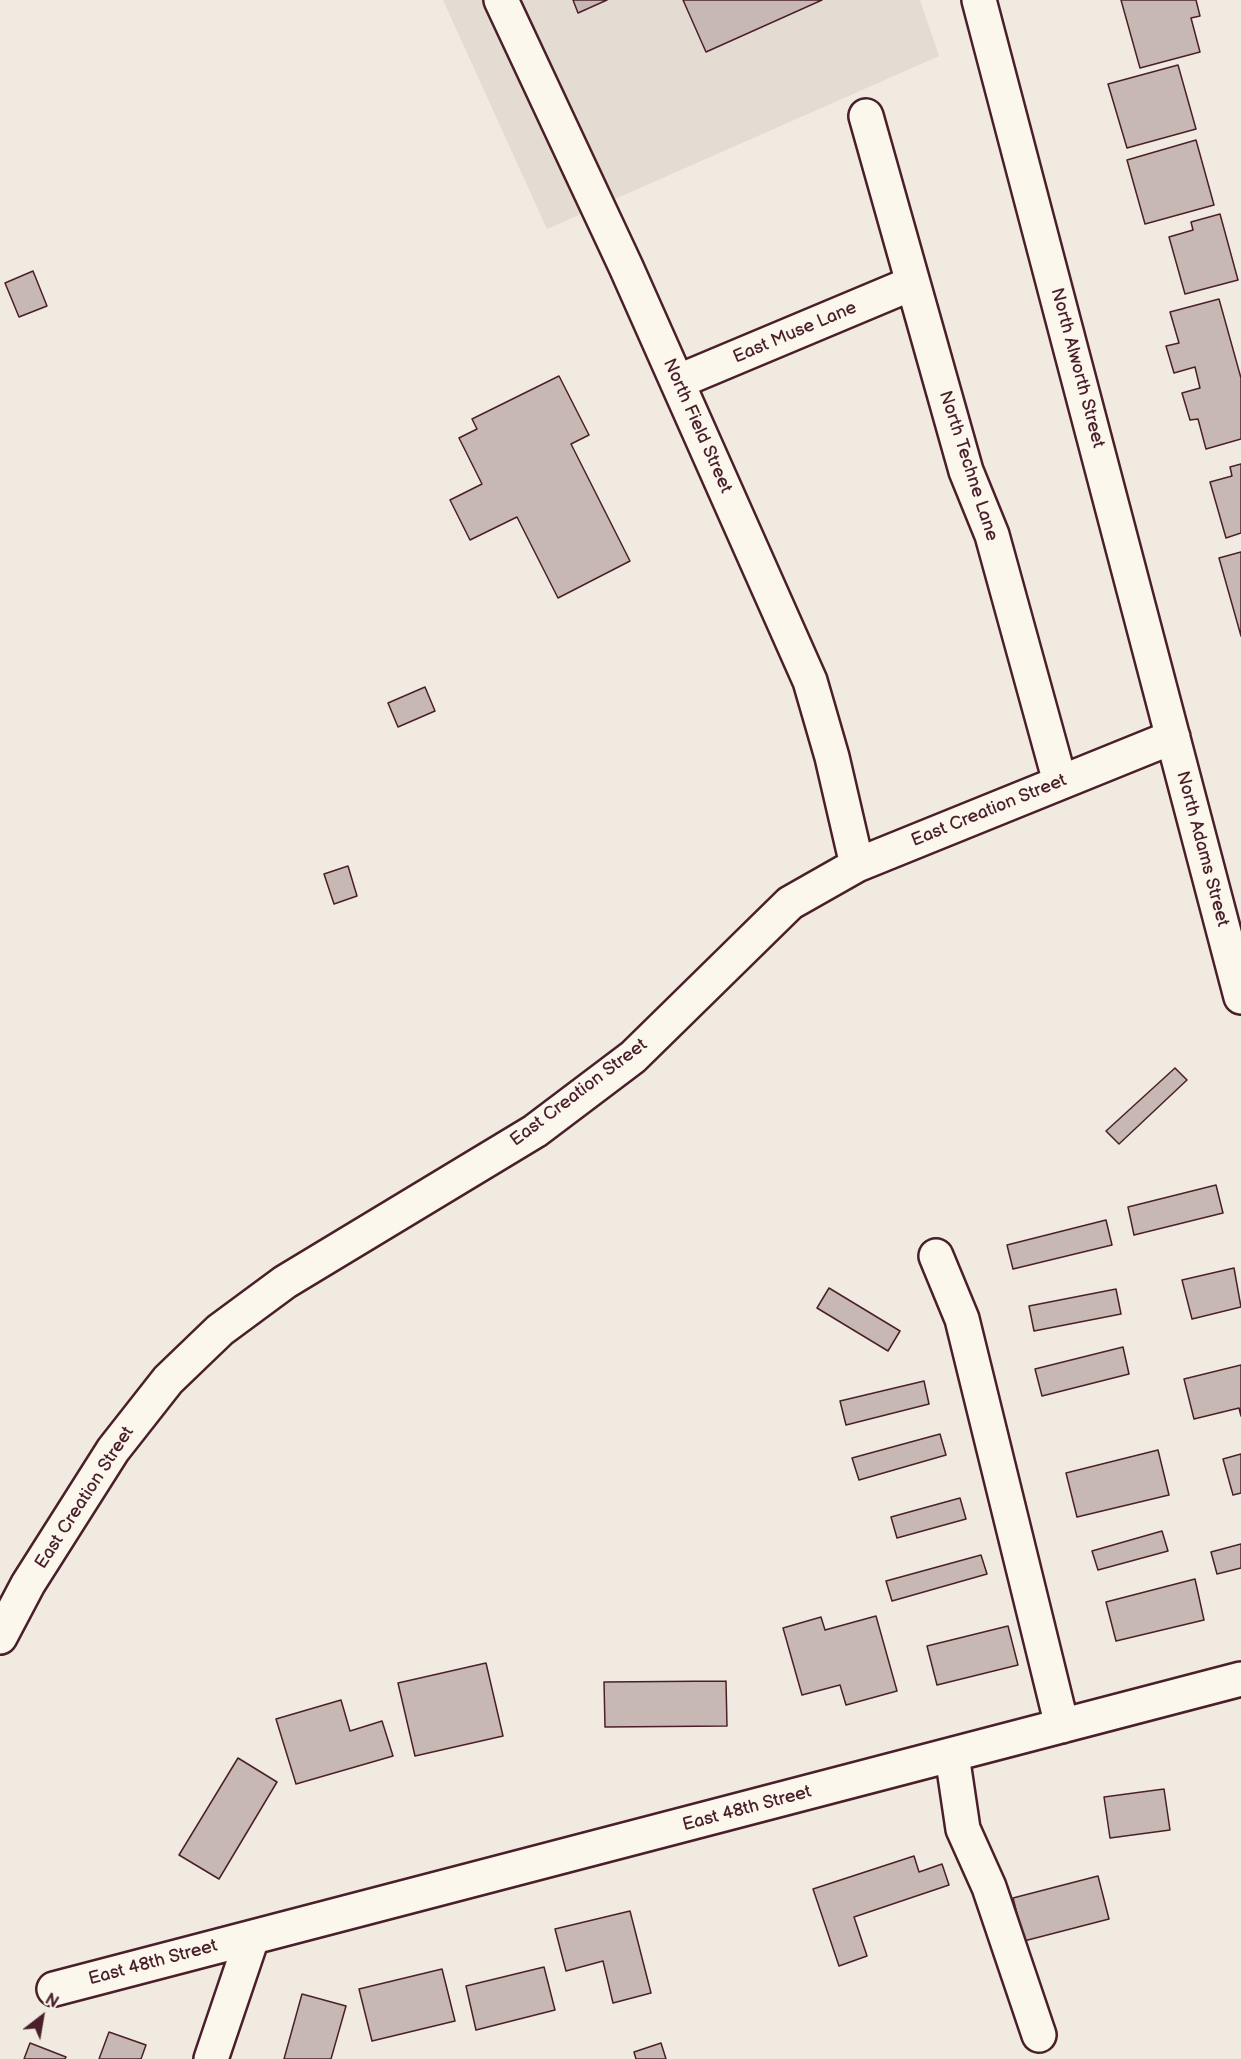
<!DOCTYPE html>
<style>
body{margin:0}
#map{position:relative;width:1241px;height:2059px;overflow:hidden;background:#f0eae0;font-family:"Balsamiq Sans",sans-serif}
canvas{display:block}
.north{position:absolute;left:12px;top:1987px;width:60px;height:60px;-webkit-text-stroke:4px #fbf7ec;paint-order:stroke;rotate:31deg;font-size:16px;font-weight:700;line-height:24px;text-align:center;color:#4a1f2b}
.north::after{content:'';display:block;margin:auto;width:21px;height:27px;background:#4a1f2b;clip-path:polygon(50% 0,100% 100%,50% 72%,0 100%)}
</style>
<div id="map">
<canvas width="1241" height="2059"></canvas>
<div class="north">N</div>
</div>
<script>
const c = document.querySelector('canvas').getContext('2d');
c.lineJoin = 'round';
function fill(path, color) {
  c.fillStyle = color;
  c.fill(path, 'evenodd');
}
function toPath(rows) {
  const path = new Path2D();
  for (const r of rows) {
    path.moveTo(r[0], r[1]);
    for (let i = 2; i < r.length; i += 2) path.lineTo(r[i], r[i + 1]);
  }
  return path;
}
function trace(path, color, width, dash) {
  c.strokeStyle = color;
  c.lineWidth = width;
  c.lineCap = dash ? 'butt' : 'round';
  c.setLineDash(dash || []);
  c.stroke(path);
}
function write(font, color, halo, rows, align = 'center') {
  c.font = font + ' "Balsamiq Sans",sans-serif';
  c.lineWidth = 4.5;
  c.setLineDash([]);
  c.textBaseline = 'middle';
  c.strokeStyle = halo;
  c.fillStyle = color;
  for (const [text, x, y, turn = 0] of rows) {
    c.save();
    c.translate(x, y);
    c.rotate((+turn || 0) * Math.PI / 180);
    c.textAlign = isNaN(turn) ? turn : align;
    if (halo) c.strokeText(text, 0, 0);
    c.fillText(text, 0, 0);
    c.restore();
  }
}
const built = toPath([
 [443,0,920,0,939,56,547,229]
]);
const building = toPath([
 [573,0,607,0,578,13,573,0],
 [683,0,822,0,706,52,683,0],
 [1121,0,1196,0,1200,16,1191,18,1200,52,1140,68,1121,0],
 [1178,65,1196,129,1127,148,1108,84,1178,65],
 [1196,140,1214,205,1145,224,1127,160,1196,140],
 [1220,214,1238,280,1185,294,1169,237,1193,230,1191,222,1220,214],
 [33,271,47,306,19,317,5,283,33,271],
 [1219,299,1241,378,1241,439,1206,449,1198,419,1190,420,1182,393,1200,388,1195,367,1174,373,1166,346,1179,343,1170,312,1219,299],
 [559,376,589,435,571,444,630,561,558,598,517,517,470,540,450,500,482,484,459,438,477,429,472,419,559,376],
 [1241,464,1241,533,1226,538,1210,482,1232,476,1230,467,1241,464],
 [1241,552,1241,636,1219,558,1241,552],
 [425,687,435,711,398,727,388,703,425,687],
 [348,866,357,896,334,904,324,874,348,866],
 [1175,1068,1187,1080,1119,1144,1106,1131,1175,1068],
 [1216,1185,1223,1213,1134,1235,1128,1207,1216,1185],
 [1106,1220,1112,1245,1013,1269,1007,1245,1106,1220],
 [1234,1268,1241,1307,1192,1319,1182,1280,1234,1268],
 [829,1288,900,1331,888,1351,817,1308,829,1288],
 [1116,1289,1121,1314,1034,1331,1029,1306,1116,1289],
 [1123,1347,1129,1374,1042,1396,1035,1369,1123,1347],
 [1241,1365,1241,1416,1239,1408,1194,1419,1184,1379,1241,1365],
 [924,1381,929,1404,846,1425,840,1401,924,1381],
 [940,1434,946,1455,859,1480,852,1458,940,1434],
 [1158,1450,1169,1495,1077,1517,1066,1473,1158,1450],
 [1241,1454,1241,1493,1233,1495,1223,1459,1241,1454],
 [960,1498,966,1519,897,1538,891,1517,960,1498],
 [1162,1531,1168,1551,1098,1570,1092,1551,1162,1531],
 [1241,1544,1241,1568,1217,1574,1211,1552,1241,1544],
 [981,1555,987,1574,892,1601,886,1581,981,1555],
 [1195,1579,1204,1620,1116,1641,1106,1602,1195,1579],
 [876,1616,897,1691,846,1705,840,1685,802,1695,783,1628,821,1617,825,1630,876,1616],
 [1008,1626,1018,1665,937,1685,927,1646,1008,1626],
 [486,1663,503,1736,415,1756,398,1683,486,1663],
 [726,1681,727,1726,605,1727,604,1682,726,1681],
 [341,1700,350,1731,382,1721,393,1756,296,1784,276,1719,341,1700],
 [238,1758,277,1782,219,1879,179,1855,238,1758],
 [1164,1789,1170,1830,1110,1838,1104,1797,1164,1789],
 [914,1856,919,1872,942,1864,949,1885,854,1917,867,1956,839,1966,813,1889,914,1856],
 [1098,1876,1109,1919,1024,1941,1013,1898,1098,1876],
 [630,1911,651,1993,613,2003,603,1961,566,1971,555,1929,630,1911],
 [544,1967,555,2010,476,2030,466,1986,544,1967],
 [442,1969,455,2021,372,2041,359,1989,442,1969],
 [302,1994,346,2006,331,2059,284,2059,302,1994],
 [109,2032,146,2045,141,2059,99,2059,109,2032],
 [30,2043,66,2057,65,2059,24,2059,30,2043],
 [661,2043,666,2059,636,2059,634,2052,661,2043]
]);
const minor = toPath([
 [501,0,626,267,810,681,832,757,857,865],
 [979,0,1241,997],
 [866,116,966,471,992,535,1060,782],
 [677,382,913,283],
 [936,1256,962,1319,1062,1726],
 [0,1637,28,1584,113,1450,168,1380,220,1330,285,1282,535,1131,633,1057,790,903,857,865,1173,737],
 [952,1755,963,1829,989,1887,1039,2035],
 [54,1989,1241,1679],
 [211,2059,252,1938]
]);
const streetNames = [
 ["East Muse Lane",795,333,-23],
 ["North Alworth Street",1077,368,75],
 ["North Field Street",697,426,66],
 ["North Techne Lane",968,466,72],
 ["East Creation Street",989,811,-22],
 ["North Adams Street",1202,849,75],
 ["East Creation Street",579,1093,-37],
 ["East Creation Street",85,1498,-57],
 ["East 48th Street",747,1809,-15],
 ["East 48th Street",153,1963,-15]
];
fill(built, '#e4dbd2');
fill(building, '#c8b8b3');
trace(building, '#4a1f2b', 1.5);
trace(minor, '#4a1f2b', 38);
trace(minor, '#fbf7ec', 33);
write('18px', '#4a1f2b', '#fbf7ec', streetNames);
</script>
